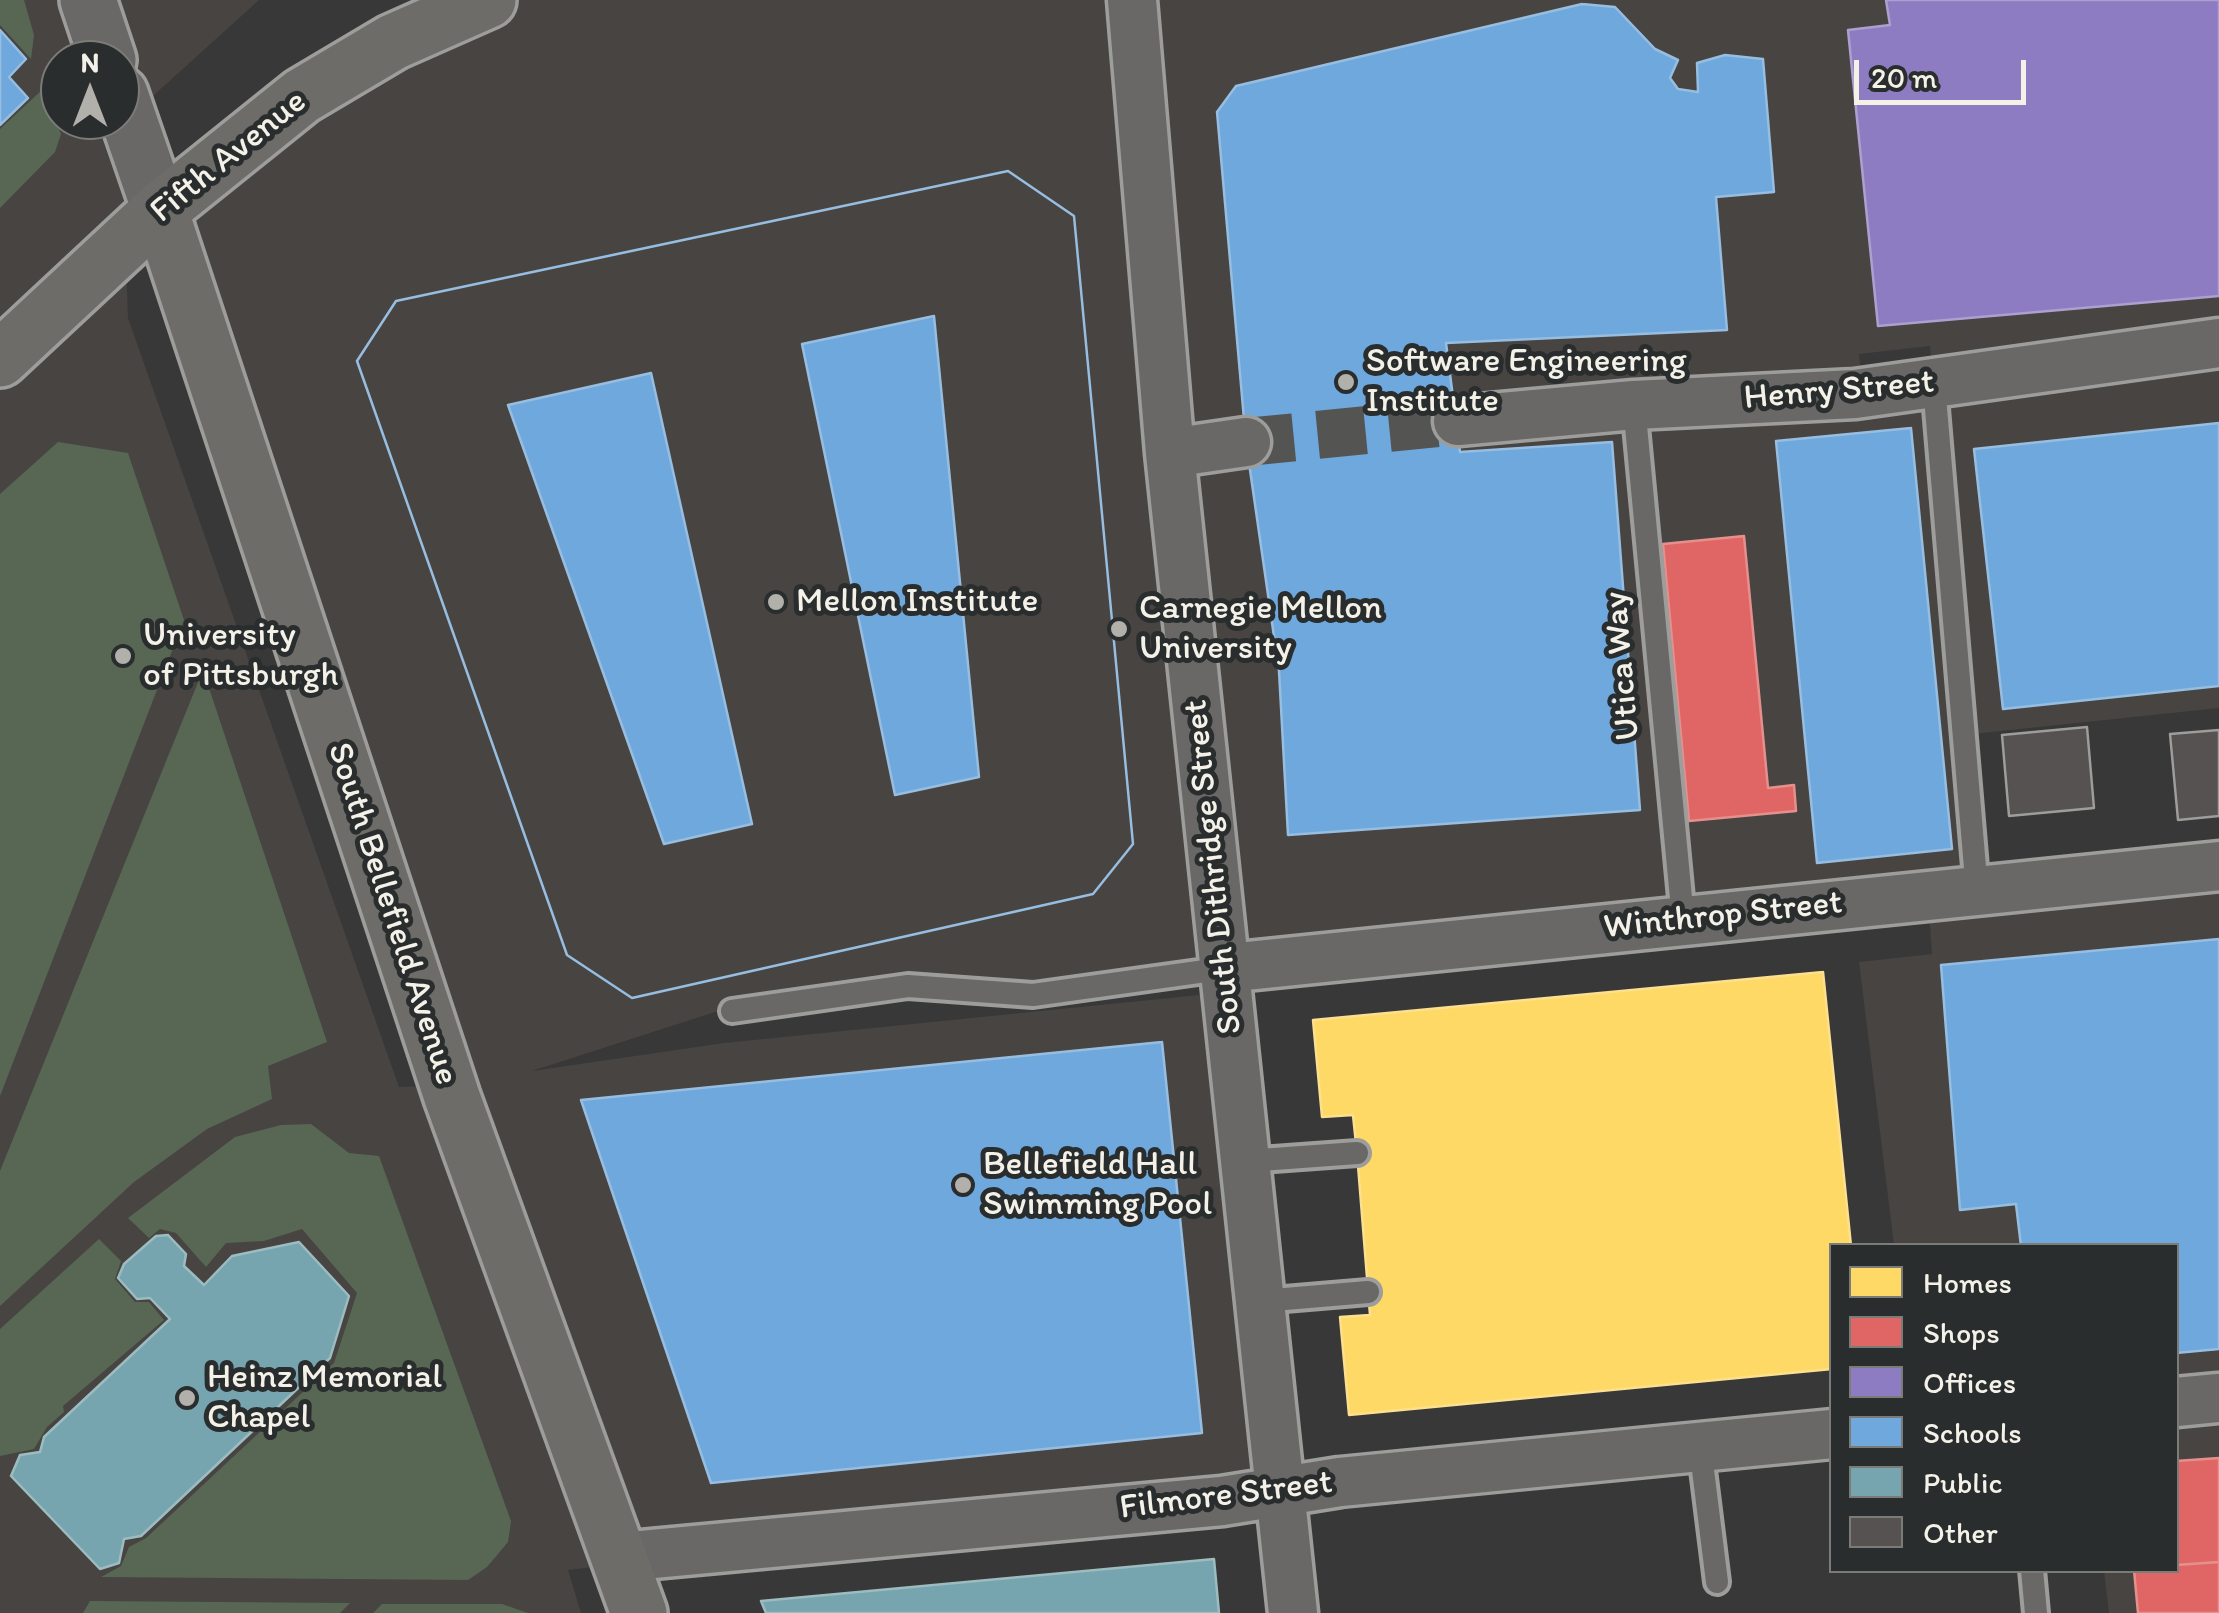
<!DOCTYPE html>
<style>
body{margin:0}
#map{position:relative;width:2219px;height:1613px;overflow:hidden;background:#383838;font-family:Itim,sans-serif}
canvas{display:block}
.legend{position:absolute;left:1829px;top:1243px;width:350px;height:330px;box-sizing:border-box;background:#2a2d2e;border:2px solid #7b7b78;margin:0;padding:12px 18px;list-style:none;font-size:30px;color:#f4f1e8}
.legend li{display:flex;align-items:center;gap:20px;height:50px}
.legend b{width:50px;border:2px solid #7b7b78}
.north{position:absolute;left:40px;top:40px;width:100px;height:100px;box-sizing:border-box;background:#2a2d2e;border:2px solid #7b7b78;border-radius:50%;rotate:0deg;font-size:28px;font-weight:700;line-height:40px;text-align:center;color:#f4f1e8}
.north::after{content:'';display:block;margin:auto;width:35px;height:45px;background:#b2b0aa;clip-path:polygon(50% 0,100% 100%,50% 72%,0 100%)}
.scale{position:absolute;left:1854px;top:60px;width:172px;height:45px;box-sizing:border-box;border:5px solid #f4f1e8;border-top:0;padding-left:12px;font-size:30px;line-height:35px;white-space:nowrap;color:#f4f1e8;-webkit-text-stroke:8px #2a2d2e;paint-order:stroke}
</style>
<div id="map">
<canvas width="2219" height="1613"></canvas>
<ul class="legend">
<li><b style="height:28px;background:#ffd966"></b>Homes</li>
<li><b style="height:28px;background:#e06666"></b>Shops</li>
<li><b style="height:28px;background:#8e7cc3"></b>Offices</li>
<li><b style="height:28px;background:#6fa8dc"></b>Schools</li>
<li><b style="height:28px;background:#76a5af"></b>Public</li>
<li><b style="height:28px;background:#555251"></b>Other</li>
</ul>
<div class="north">N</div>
<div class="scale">20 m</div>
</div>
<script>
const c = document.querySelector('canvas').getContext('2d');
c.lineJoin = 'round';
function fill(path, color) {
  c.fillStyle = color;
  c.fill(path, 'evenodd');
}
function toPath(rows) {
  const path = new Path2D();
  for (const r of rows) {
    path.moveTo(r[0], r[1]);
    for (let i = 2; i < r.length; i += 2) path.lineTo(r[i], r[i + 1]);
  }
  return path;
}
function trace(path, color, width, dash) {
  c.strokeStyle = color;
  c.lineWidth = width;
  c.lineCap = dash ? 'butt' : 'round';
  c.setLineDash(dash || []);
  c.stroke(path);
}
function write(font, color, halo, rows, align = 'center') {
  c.font = font + ' Itim,sans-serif';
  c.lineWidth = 10;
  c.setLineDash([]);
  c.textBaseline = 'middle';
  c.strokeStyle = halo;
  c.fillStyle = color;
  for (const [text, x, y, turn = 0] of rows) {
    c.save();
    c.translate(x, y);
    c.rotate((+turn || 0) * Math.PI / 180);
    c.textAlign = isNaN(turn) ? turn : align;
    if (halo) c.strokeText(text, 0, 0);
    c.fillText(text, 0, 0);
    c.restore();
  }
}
const built = toPath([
 [0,0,259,0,121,125,128,318,399,1087,447,1085,160,210,488,0,2219,0,2219,708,1963,735,1930,346,1859,354,1863,392,1922,386,1962,892,2219,866,2219,1613,2109,1613,2104,1571,2176,1570,2176,1246,1894,1245,1859,962,1932,954,1928,897,1181,980,715,1012,532,1071,724,1043,1209,994,1263,1488,568,1570,581,1613,0,1613],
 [60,60,120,60,120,120,60,120]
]);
const green = toPath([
 [0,0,24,0,34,35,31,59,0,25],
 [43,89,61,134,55,152,0,208,0,129],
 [58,442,128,453,184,620,0,1096,0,494],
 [203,670,327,1042,268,1066,272,1099,207,1129,134,1182,0,1306,0,1171],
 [311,1124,349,1153,379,1156,511,1521,508,1542,487,1567,468,1580,101,1577,121,1566,129,1547,146,1538,334,1363,357,1293,302,1229,264,1241,226,1243,206,1267,176,1233,160,1229,149,1238,128,1218,235,1137,281,1125],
 [99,1239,121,1261,115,1279,135,1302,149,1302,164,1320,63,1406,64,1412,47,1427,34,1449,0,1456,0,1329],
 [90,1601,350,1603,340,1613,83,1613],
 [382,1604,502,1604,528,1613,373,1613]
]);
const homes = toPath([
 [1823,972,1851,1246,1832,1246,1832,1369,1349,1415,1340,1317,1370,1315,1357,1153,1353,1115,1322,1117,1313,1020,1823,972]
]);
const shops = toPath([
 [1744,536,1768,788,1794,785,1796,811,1689,821,1663,544,1744,536],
 [2219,1458,2219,1562,2176,1565,2176,1461,2219,1458],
 [2219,1562,2219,1613,2138,1613,2134,1570,2176,1570,2176,1565,2219,1562]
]);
const offices = toPath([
 [1886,0,2219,0,2219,296,1878,326,1848,30,1890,25,1886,0]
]);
const schools = toPath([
 [1582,4,1615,7,1655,49,1678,60,1670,78,1678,89,1698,92,1697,63,1725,55,1763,59,1774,192,1716,197,1727,330,1446,343,1460,452,1612,442,1640,810,1288,835,1279,671,1246,442,1217,112,1236,86,1582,4],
 [0,30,26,59,9,77,28,98,0,125,0,30],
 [1008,171,1074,216,1133,844,1093,894,632,998,567,955,357,361,396,301,1008,171],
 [934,316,979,777,895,795,802,344,934,316],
 [651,373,752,824,664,844,508,405,651,373],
 [1008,171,1074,216,1133,844,1093,894,632,998,567,955,357,361,396,301,1008,171],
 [2219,423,2219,686,2003,709,1974,449,2219,423],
 [1911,428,1952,849,1817,863,1776,441,1911,428],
 [2219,939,2219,1349,2176,1353,2176,1246,2021,1246,2016,1204,1960,1210,1941,965,2219,939],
 [1162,1042,1202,1433,711,1483,581,1100,1162,1042]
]);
const public = toPath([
 [168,1235,186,1254,184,1266,204,1285,232,1256,299,1242,349,1296,330,1358,141,1536,124,1539,119,1563,100,1569,11,1476,20,1455,40,1452,44,1437,170,1319,150,1298,137,1299,118,1278,124,1264,156,1236,168,1235],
 [1214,1559,1219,1613,766,1613,761,1601,1214,1559]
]);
const building = toPath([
 [2087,727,2094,808,2009,816,2002,735,2087,727],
 [2219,730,2219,816,2178,820,2170,734,2219,730]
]);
const streetTunnel = toPath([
 [1246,442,1458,421]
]);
const lane = toPath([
 [1934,385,1977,891],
 [1634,405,1683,919],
 [732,1011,908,986,1033,995,1227,968],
 [1246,1161,1357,1153],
 [1261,1301,1368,1292],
 [1700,1446,1717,1582],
 [2032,1570,2036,1613]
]);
const street = toPath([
 [1132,0,1170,453,1293,1613],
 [1458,421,1634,405,1855,394,2219,343],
 [1170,453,1246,442],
 [1227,968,2219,866],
 [2176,1402,2219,1398],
 [620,1557,1222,1501,1340,1482,1832,1434]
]);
const secondary = toPath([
 [88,0,108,60],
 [120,94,160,210]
]);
const highway = toPath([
 [160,210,452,1097,639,1613],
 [0,359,160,210,302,96,393,42,488,0]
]);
const markers = [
 [1346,382,10,"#b2b0aa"],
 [776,602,10,"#b2b0aa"],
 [1119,629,10,"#b2b0aa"],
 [123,656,10,"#b2b0aa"],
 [963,1185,10,"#b2b0aa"],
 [187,1398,10,"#b2b0aa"]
];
const streetNames = [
 ["Fifth Avenue",229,157,-39],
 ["Henry Street",1839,391,-5],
 ["Utica Way",1623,666,-95],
 ["South Dithridge Street",1214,867,-96],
 ["South Bellefield Avenue",392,914,72],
 ["Winthrop Street",1723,916,-6],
 ["Filmore Street",1226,1496,-7]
];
const poiNames = [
 ["Software Engineering",1366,362],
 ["Institute",1366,402],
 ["Mellon Institute",796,602],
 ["Carnegie Mellon",1139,609],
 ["University",1139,649],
 ["University",143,636],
 ["of Pittsburgh",143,676],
 ["Bellefield Hall",983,1165],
 ["Swimming Pool",983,1205],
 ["Heinz Memorial",207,1378],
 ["Chapel",207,1418]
];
fill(built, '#474442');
fill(green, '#576754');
fill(homes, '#ffd966');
trace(homes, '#fce08d', 2.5);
fill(shops, '#e06666');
trace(shops, '#e6908d', 2.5);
fill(offices, '#8e7cc3');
trace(offices, '#ad9fce', 2.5);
fill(schools, '#6fa8dc');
trace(schools, '#97bee0', 2.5);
fill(public, '#76a5af');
trace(public, '#9cbcc0', 2.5);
fill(building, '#555251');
trace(building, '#9d9d9b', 2.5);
trace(streetTunnel, '#545452', 48, [48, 24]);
trace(lane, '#9d9d9b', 30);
trace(street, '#9d9d9b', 55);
trace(secondary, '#9d9d9b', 62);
trace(highway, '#9d9d9b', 62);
trace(lane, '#696866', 22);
trace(street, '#696866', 48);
trace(secondary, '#696866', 55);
trace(highway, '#6e6c68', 55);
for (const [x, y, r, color] of markers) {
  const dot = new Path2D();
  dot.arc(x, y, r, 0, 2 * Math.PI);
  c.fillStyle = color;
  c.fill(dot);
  trace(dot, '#2a2d2e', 4);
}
write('35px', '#f4f1e8', '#2a2d2e', streetNames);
write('35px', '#f4f1e8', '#2a2d2e', poiNames, 'left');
</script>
